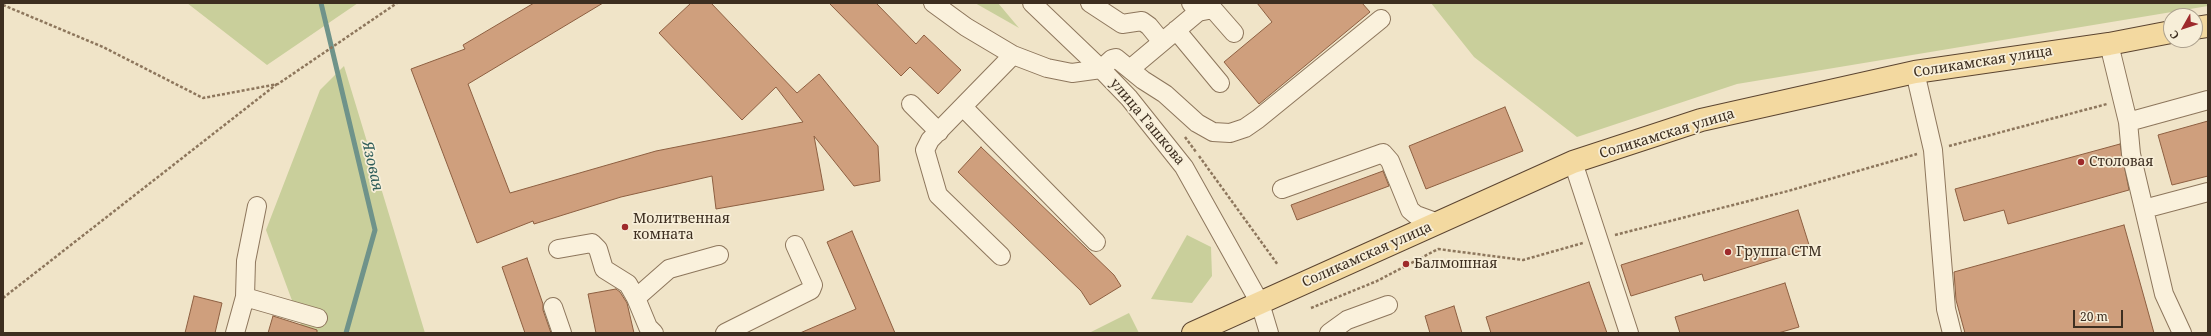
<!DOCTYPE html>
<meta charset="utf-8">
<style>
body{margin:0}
#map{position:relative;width:2211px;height:336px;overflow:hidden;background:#f0e4c8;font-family:"Noto Serif",serif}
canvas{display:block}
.frame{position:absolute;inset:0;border:4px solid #3d2e20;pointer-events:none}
.north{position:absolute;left:2163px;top:8px;width:40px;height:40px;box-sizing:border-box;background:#f7eed8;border:1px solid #ada18e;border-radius:50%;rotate:231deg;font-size:11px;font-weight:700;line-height:16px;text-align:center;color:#3d2e20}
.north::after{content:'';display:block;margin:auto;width:14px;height:18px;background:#9e2a2b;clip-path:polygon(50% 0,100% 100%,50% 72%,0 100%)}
.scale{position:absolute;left:2073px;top:310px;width:50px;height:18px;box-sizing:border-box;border:2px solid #3d2e20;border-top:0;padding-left:5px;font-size:12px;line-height:14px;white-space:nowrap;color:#3d2e20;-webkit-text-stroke:3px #f7eed8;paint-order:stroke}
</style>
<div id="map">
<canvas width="2211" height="336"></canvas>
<div class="frame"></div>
<div class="north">С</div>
<div class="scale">20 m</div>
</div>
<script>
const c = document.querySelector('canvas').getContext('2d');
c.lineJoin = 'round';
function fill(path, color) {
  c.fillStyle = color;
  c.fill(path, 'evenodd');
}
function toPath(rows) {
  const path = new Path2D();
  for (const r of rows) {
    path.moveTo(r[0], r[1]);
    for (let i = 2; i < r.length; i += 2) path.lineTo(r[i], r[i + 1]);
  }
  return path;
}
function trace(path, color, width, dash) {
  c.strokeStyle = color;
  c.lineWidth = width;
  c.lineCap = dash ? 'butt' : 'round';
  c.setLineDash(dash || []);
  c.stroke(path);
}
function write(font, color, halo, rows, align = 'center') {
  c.font = font + ' "Noto Serif",serif';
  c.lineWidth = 3.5;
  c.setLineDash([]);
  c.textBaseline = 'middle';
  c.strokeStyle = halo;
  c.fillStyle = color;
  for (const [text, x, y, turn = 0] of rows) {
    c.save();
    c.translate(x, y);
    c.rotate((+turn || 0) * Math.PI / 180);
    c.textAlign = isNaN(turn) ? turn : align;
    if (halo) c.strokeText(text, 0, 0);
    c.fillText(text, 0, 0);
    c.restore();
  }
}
const green = toPath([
 [187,3,358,3,267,65],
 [975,3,998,3,1019,28],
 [1431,3,2208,3,2208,6,1737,84,1577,137,1474,57],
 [344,66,425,333,304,333,266,230,320,90],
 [1187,235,1211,247,1212,276,1192,303,1151,299],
 [1129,313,1139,333,1089,333]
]);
const stream = toPath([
 [321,3,375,230,346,333]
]);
const building = toPath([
 [534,3,603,3,468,84,510,193,656,151,803,122,776,87,742,120,659,33,691,3,711,3,797,93,819,74,878,146,880,181,854,186,814,136,824,190,716,209,712,176,621,197,534,224,533,221,477,243,411,69,465,49,463,45,534,3],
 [829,3,876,3,916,44,924,35,961,70,938,94,910,67,901,76,829,3],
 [1257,3,1362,3,1370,12,1259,104,1224,62,1272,22,1257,3],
 [1505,107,1523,151,1426,189,1409,146,1505,107],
 [2208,121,2208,176,2172,185,2158,135,2208,121],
 [2120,144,2129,190,2008,224,2004,210,1964,221,1955,189,2120,144],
 [981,147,1114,275,1121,286,1090,305,1081,291,958,172,981,147],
 [1383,171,1389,186,1297,220,1291,205,1383,171],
 [1798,210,1810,248,1704,281,1702,274,1631,296,1621,265,1798,210],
 [2124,225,2154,333,1965,333,1956,300,1954,272,2124,225],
 [852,231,895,333,800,333,856,309,827,242,852,231],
 [527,258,543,304,543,310,551,333,525,333,502,267,527,258],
 [1589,282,1607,333,1491,333,1486,317,1589,282],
 [1785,283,1799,327,1778,333,1680,333,1675,317,1785,283],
 [616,289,620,292,627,303,634,333,596,333,588,294,616,289],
 [194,296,222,303,215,333,185,333,194,296],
 [1454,306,1462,333,1430,333,1425,316,1454,306],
 [273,316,317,330,317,333,268,333,273,316]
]);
const path = toPath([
 [3,5,103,47,203,98,278,84,397,3],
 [1185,137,1196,152],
 [1949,146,2107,104],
 [1199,156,1278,265],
 [1615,235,1788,191,1917,154],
 [3,298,277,84],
 [1311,308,1377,281,1438,249,1523,260,1583,243]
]);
const minor = toPath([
 [933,3,966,27,1013,55,1047,68,1072,73,1101,69,1112,59,1116,58,1143,80,1165,94,1197,123,1213,132,1230,133,1245,128,1258,119,1381,19],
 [1032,3,1101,69,1129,98,1184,167,1260,303,1269,333],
 [1090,3,1122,24,1142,21,1149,26,1162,42],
 [1198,12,1213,9,1234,33],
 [1176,30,1220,83],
 [2109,44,2128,122,2131,154,2164,294,2182,333],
 [1130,69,1198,12,1191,3],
 [1915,72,1933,150,1946,309,1952,333],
 [911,104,939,132],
 [963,107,1096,242],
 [2128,122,2208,100],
 [1573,162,1629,333],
 [1282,189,1383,153,1390,161,1410,210,1416,215,1438,223],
 [2144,209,2208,192],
 [558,249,592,243,598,249,604,269,628,284,636,298],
 [1001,256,938,195,925,150,930,140,1013,55],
 [245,297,246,261,257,206],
 [553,307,562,333],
 [235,333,245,297,318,318],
 [654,333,648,327,636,298,669,269,719,255],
 [725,333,811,290,813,285,795,245],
 [1329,333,1347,320,1388,305]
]);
const major = toPath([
 [2195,28,2208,26],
 [1193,333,1573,162,1701,120,1915,72,2109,44,2171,32]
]);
const markers = [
 [2081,162,4,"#9e2a2b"],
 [625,227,4,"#9e2a2b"],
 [1728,252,4,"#9e2a2b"],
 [1406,264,4,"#9e2a2b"]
];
const streetNames = [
 ["Соликамская улица",1983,62,-9],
 ["улица Гашкова",1147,122,50],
 ["Соликамская улица",1667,134,-17],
 ["Соликамская улица",1367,255,-24]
];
const poiNames = [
 ["Столовая",2089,162],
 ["Молитвенная",633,219],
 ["комната",633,235],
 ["Группа СТМ",1736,252],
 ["Балмошная",1414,264]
];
const waterNames = [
 ["Язовая",372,166,77]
];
fill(green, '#c9cf9b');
trace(stream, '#6f938a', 5);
fill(building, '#cf9f7d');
trace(building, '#8d5f41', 1);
trace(minor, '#8d765c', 20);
trace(major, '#5b4430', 24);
trace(path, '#8d765c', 2.5, [3, 2]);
trace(minor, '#faf1dc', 18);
trace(major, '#f3d9a0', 22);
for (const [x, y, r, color] of markers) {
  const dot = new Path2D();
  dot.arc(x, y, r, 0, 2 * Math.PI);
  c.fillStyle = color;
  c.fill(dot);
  trace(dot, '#f7eed8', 1.5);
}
write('14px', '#3d2e20', '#f7eed8', streetNames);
write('14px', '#3d2e20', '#f7eed8', poiNames, 'left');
write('italic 15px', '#2f5d5a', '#f7eed8', waterNames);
</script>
